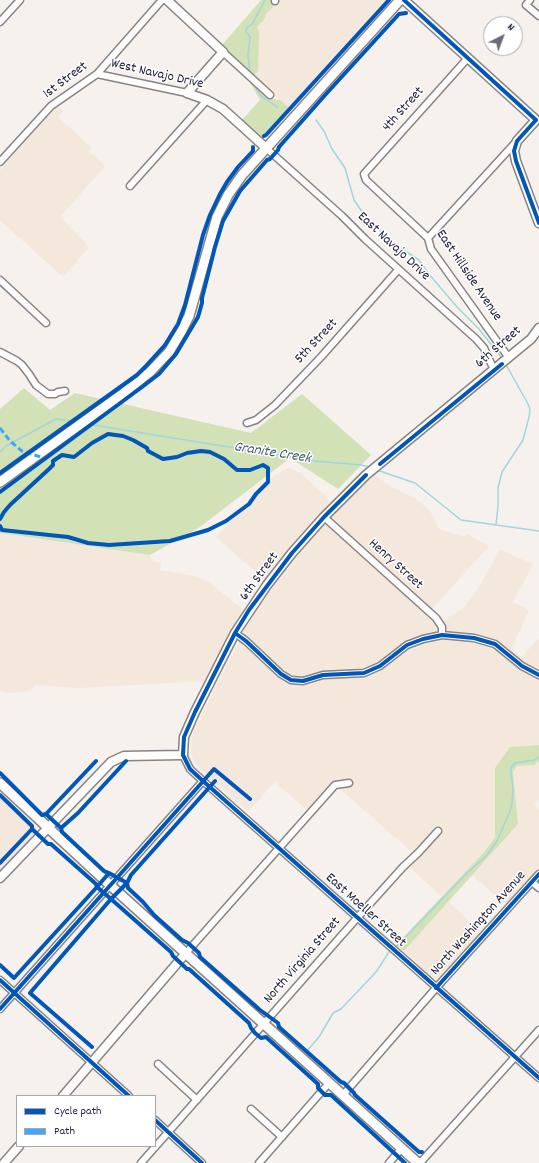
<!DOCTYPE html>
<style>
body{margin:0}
#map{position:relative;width:539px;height:1163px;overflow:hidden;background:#f6f1ec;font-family:Dekko,sans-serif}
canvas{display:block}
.legend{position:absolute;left:16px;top:1095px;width:140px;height:52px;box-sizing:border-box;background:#fff;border:1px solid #a7a7b1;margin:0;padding:5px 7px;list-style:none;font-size:12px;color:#22223b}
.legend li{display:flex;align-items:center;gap:8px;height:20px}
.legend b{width:20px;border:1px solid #a7a7b1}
.north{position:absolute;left:483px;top:16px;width:40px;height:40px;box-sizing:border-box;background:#fff;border:1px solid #a7a7b1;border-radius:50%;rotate:42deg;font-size:11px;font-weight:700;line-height:16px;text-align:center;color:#22223b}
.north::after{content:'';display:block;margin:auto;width:14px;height:18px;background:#6c6a79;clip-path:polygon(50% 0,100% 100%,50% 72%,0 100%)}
</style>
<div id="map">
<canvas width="539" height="1163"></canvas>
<ul class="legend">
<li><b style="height:5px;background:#0057b8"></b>Cycle path</li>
<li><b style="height:5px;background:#3fa9f5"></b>Path</li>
</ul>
<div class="north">N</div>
</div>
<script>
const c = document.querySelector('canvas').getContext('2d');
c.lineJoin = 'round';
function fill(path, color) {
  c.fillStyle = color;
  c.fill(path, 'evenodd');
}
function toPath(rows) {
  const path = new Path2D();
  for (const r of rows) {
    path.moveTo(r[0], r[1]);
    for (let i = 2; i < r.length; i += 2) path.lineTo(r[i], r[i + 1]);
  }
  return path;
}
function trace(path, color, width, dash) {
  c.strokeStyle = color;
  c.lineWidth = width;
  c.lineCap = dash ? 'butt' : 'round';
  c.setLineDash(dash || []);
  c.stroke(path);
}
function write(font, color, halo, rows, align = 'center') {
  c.font = font + ' Dekko,sans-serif';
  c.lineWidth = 3;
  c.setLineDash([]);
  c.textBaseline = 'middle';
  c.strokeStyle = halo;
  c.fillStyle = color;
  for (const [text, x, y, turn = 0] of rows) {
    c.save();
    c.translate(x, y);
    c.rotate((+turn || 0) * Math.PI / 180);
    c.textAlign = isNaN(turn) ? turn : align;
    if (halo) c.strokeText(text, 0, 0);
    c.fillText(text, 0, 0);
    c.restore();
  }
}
const built = toPath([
 [279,0,390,0,291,110,253,76,258,71,257,27,264,20,266,14],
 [59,107,63,111,58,117,92,148,89,151,105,166,60,217,89,247,63,277,0,220,0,170,52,112],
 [288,468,299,472,325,495,329,500,329,505,287,552,265,580,216,537,268,482,276,474],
 [375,475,391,487,415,498,430,511,439,529,464,537,467,534,489,546,431,610,443,621,464,607,474,595,500,550,533,564,513,602,529,610,512,648,521,658,539,638,539,745,510,747,496,767,495,836,485,851,441,896,410,868,419,858,342,791,341,777,334,780,334,784,308,811,275,782,248,811,200,769,194,762,191,754,191,741,194,730,248,624,270,591,304,547,333,515],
 [0,533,150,555,153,561,161,563,160,570,195,576,210,583,240,607,243,612,205,681,78,688,35,685,30,691,10,693,0,691],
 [539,761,539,800,534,805,539,809,539,869,507,906,472,875,518,824,513,772,517,766,534,765],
 [0,793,36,827,37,831,36,834,15,857,12,857,4,865,6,866,0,873],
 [448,902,482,933,443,978,439,979,434,978,404,951]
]);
const green = toPath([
 [261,0,272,0,274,6,266,14,264,20,257,27,259,32,258,71,253,76,225,51,222,45],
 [247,77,268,96,274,99,280,100,291,110,268,136,263,137,259,136,241,121,260,100],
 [24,388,50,410,75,393,251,433,302,394,371,455,338,489,290,458,200,527,150,555,0,533,0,409],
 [539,745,539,761,534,765,517,766,513,772,518,824,404,951,396,945,485,851,495,837,495,768,510,747]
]);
const stream = toPath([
 [250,73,248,55,250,37,246,32,247,28,253,23,265,0],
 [253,82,260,95,277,107],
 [316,120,324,131,332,149,345,168,354,200,365,216,394,244,419,260,428,273,457,307,479,329,502,358],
 [87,424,315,461,361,465,369,467],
 [0,452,6,446,56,419,77,422],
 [377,470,415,483,461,520,539,531],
 [496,525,498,506,498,488,502,472,523,440,529,417,530,409,527,402,505,363],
 [396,947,467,873,487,855,497,841,510,811,512,803,513,789,511,773,511,768,515,763,534,760,539,757],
 [307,1051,319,1037,333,1013,341,1009,376,972,389,952]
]);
const street = toPath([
 [530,0,526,5,539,16],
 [275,1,275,0],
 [0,22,20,0],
 [223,52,270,95],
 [467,59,364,174,366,180,428,238,431,249,509,358],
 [97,74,187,93],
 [266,148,342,216,365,239,476,339,484,348,494,370],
 [0,162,51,106,97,74,162,0],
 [130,186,207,100],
 [428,238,515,143],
 [0,280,46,323],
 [0,352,17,361,22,365,29,374,36,385,48,394,55,394,58,392,65,391],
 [247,423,256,420,275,405,321,357,398,270],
 [324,517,436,618,442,627,442,635],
 [235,633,246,641,281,674,291,680,303,681,323,675,364,673,380,666,407,645,423,639,442,635,474,638,495,644,522,666,539,675],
 [183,755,190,769,203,781,539,1078],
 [532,882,539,888],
 [186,953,335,785,349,783],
 [0,980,129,1096],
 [0,1009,203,781],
 [158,1064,197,1100],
 [343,1095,436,988,539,874],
 [251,1109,282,1137],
 [155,1120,202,1163],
 [141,1163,357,918,403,867,418,853,438,831],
 [259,1163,329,1083],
 [389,1163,402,1148],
 [420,1163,539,1030]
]);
const secondary = toPath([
 [167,0,223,52,187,93,207,100,223,109,266,148],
 [404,0,536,120,517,141,514,151,516,161,539,223],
 [0,878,111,762,124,756,183,755,184,737,195,712,235,633,267,585,292,553,324,517,366,475,526,343,531,339,539,328],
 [63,1096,186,953],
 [4,1163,19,1146]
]);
const primary = toPath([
 [0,482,121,395,150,372,169,352,181,332,189,316,217,217,228,195,242,175,400,0],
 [0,783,110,885,418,1163]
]);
const quiet = toPath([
 [0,428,10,441,22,451,47,459]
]);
const cycleway = toPath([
 [404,0,536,120,517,141,514,151,516,161,539,223],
 [264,136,266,135,389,0],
 [380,464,502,364],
 [0,473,137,375,145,367,165,345,178,324,185,305,203,235,210,215,220,194,227,182,238,167,253,151,253,147],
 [366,475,324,517,292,553,249,610,235,633,195,712,184,737,183,755,190,769,203,781,539,1078],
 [0,492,142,387,159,374,176,354,198,317,202,303,202,298,215,247,223,221,240,191,267,160,270,159,278,150,279,147,326,94,399,14,406,13],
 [0,519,4,512,10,505,49,469,53,465,53,461,62,455,74,457,92,443,108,434,123,436,133,440,147,448,148,451,163,459,177,457,187,453,201,451,210,452,224,459,237,470,250,470,263,465,268,468,268,482,256,494,249,504,226,521,208,530,170,541,109,545,88,543,68,537,2,530,0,526],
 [235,633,246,641,281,674,291,680,303,681,323,675,364,673,380,666,407,645,423,639,442,635,474,638,495,644,522,666,539,675],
 [0,773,42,815,46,814,61,828,62,832,104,871,109,873],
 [215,781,131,875,127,883,128,888,143,902,154,915,182,940,188,943,199,953,200,957,260,1010,278,1023,279,1027,341,1082,344,1083,354,1093,355,1095,419,1152,422,1152],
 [0,795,32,826,32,829,0,863],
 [46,814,96,761],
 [61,828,78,813,126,761],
 [0,965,14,978,97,887,109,873,127,883,111,899,97,887,96,884,51,844,48,844,32,829],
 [0,980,129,1096],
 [436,988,539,874],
 [0,1009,214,769,250,799],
 [92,1047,30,993,111,899,171,952,173,956,187,969,189,969,249,1023,251,1028,255,1033,261,1038,266,1037,318,1084,318,1088,325,1095,331,1095,405,1163],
 [155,1120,202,1163]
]);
const streetNames = [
 ["West Navajo Drive",157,75,13],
 ["1st Street",66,81,-37],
 ["4th Street",404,110,-48],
 ["East Navajo Drive",393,247,43],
 ["East Hillside Avenue",468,276,56],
 ["5th Street",317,342,-47],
 ["6th Street",499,348,-41],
 ["Henry Street",395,565,42],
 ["6th Street",260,577,-54],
 ["East Moeller Street",365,911,42],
 ["North Washington Avenue",479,924,-48],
 ["North Virginia Street",303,961,-49]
];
const waterNames = [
 ["Granite Creek",272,454,9]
];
fill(built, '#f4e7dc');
fill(green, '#d3e1b7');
trace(stream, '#a0d6de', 1.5);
trace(street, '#868486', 9);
trace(secondary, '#868486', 11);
trace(primary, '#868486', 12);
trace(street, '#fefdfc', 6);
trace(secondary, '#fefdfc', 8);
trace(primary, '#fefdfc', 9);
trace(quiet, '#3fa9f5', 3, [6, 3]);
trace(cycleway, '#0057b8', 4);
write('14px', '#22223b', '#fff', streetNames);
write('italic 15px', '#415d72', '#fff', waterNames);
</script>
